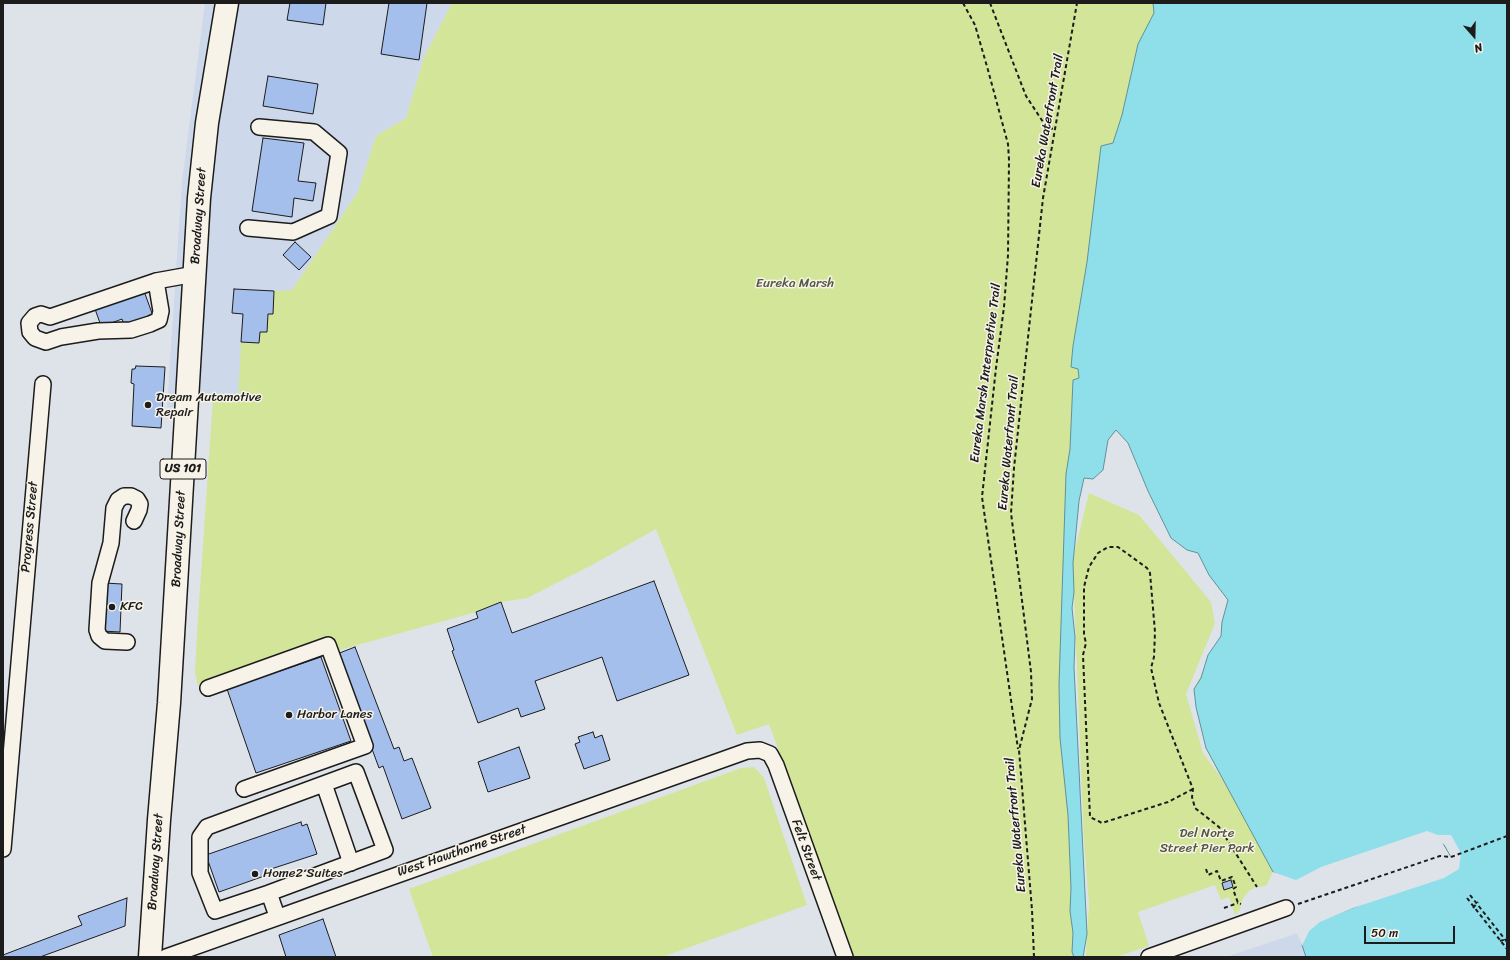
<!DOCTYPE html>
<style>
body{margin:0}
#map{position:relative;width:1510px;height:960px;overflow:hidden;background:#dee3e9;font-family:Sriracha,sans-serif}
canvas{display:block}
.frame{position:absolute;inset:0;border:4px solid #1c1c1c;pointer-events:none}
.north{position:absolute;left:1454px;top:16px;width:40px;height:40px;-webkit-text-stroke:3px #f7f3e8;paint-order:stroke;rotate:160deg;font-size:11px;font-weight:700;line-height:16px;text-align:center;color:#1c1c1c}
.north::after{content:'';display:block;margin:auto;width:14px;height:18px;background:#1c1c1c;clip-path:polygon(50% 0,100% 100%,50% 72%,0 100%)}
.scale{position:absolute;left:1364px;top:926px;width:91px;height:18px;box-sizing:border-box;border:2px solid #1c1c1c;border-top:0;padding-left:5px;font-size:12px;line-height:14px;white-space:nowrap;color:#1c1c1c;-webkit-text-stroke:3px #f7f3e8;paint-order:stroke}
</style>
<div id="map">
<canvas width="1510" height="960"></canvas>
<div class="frame"></div>
<div class="north">N</div>
<div class="scale">50 m</div>
</div>
<script>
const c = document.querySelector('canvas').getContext('2d');
c.lineJoin = 'round';
function fill(path, color) {
  c.fillStyle = color;
  c.fill(path, 'evenodd');
}
function toPath(rows) {
  const path = new Path2D();
  for (const r of rows) {
    path.moveTo(r[0], r[1]);
    for (let i = 2; i < r.length; i += 2) path.lineTo(r[i], r[i + 1]);
  }
  return path;
}
function trace(path, color, width, dash) {
  c.strokeStyle = color;
  c.lineWidth = width;
  c.lineCap = dash ? 'butt' : 'round';
  c.setLineDash(dash || []);
  c.stroke(path);
}
function write(font, color, halo, rows, align = 'center') {
  c.font = font + ' Sriracha,sans-serif';
  c.lineWidth = 3;
  c.setLineDash([]);
  c.textBaseline = 'middle';
  c.strokeStyle = halo;
  c.fillStyle = color;
  for (const [text, x, y, turn = 0] of rows) {
    c.save();
    c.translate(x, y);
    c.rotate((+turn || 0) * Math.PI / 180);
    c.textAlign = isNaN(turn) ? turn : align;
    if (halo) c.strokeText(text, 0, 0);
    c.fillText(text, 0, 0);
    c.restore();
  }
}
const built = toPath([
 [205,3,452,3,424,57,406,118,376,136,358,192,292,290,273,314,267,332,259,343,238,400,213,399,167,408,182,182],
 [1298,933,1306,957,1226,957]
]);
const green = toPath([
 [452,3,1470,3,1507,290,1451,835,1265,857,1273,872,1266,886,1257,887,1249,891,1242,900,1240,910,1235,915,1229,897,1221,900,1215,885,1138,912,1149,946,1116,957,1086,957,1087,934,1083,957,854,957,769,724,737,735,656,529,592,565,527,598,501,602,476,612,336,651,332,641,198,686,195,672,197,633,213,399,238,400,241,342,259,343,260,332,267,332,268,314,273,314,274,291,292,290,358,192,376,136,406,118,424,57],
 [1116,430,1128,443,1244,614,1204,669,1194,689,1206,748,1222,779,1203,753,1186,694,1215,623,1211,602,1139,515,1089,493,1073,558,1079,501,1084,478,1093,479,1103,470,1108,440],
 [1074,594,1084,841,1089,905,1087,933,1074,667,1075,637,1072,608],
 [754,767,764,778,807,905,662,957,433,957,409,889,741,768]
]);
const water = toPath([
 [1153,3,1507,3,1507,957,1306,957,1298,933,1307,926,1448,870,1451,857,1441,840,1293,884,1273,872,1206,748,1196,707,1194,689,1201,678,1208,655,1221,636,1222,622,1228,600,1209,575,1198,553,1187,550,1171,538,1148,491,1128,443,1116,430,1108,440,1103,470,1093,479,1084,478,1079,501,1073,563,1074,592,1072,608,1075,637,1074,667,1087,934,1083,957,1074,957,1072,952,1073,933,1070,911,1071,888,1068,815,1060,738,1059,685,1066,474,1070,449,1073,380,1079,378,1078,369,1071,367,1073,346,1087,262,1101,146,1113,143,1122,115,1138,44,1154,13,1153,3]
]);
const pier = toPath([
 [1427,831,1438,835,1451,835,1461,853,1459,869,1444,878,1353,908,1320,922,1309,931,1302,946,1296,931,1306,924,1335,908,1446,868,1451,856,1445,845,1440,842,1314,885,1293,886,1272,874,1273,872,1296,880,1321,867]
]);
const building = toPath([
 [290,3,326,3,323,25,287,20,290,3],
 [389,3,427,3,419,60,381,54,389,3],
 [268,76,318,84,313,114,263,106,268,76],
 [263,138,304,143,298,181,316,183,313,201,294,198,292,217,252,211,263,138],
 [295,242,311,257,299,270,283,255,295,242],
 [234,289,274,291,273,314,268,314,267,332,260,332,259,343,241,342,243,314,232,313,234,289],
 [144,291,153,316,125,327,122,319,106,325,100,323,95,309,144,291],
 [136,366,165,367,161,428,132,426,134,384,131,383,132,369,135,369,136,366],
 [654,581,689,675,617,701,602,657,535,681,545,709,521,717,518,708,478,723,452,651,454,650,447,629,478,618,476,612,501,602,512,633,654,581],
 [104,583,122,584,120,632,102,631,104,583],
 [355,647,394,749,399,747,404,761,412,758,431,808,402,819,383,766,379,768,337,654,355,647],
 [321,657,351,741,256,773,227,689,321,657],
 [593,732,595,738,602,735,610,760,584,769,575,744,580,742,578,737,593,732],
 [519,747,530,778,488,792,478,762,519,747],
 [301,822,302,826,307,824,317,854,271,869,270,874,219,892,206,855,301,822],
 [1231,880,1233,887,1224,890,1222,883,1231,880],
 [127,898,125,926,40,957,3,957,3,955,82,925,78,916,127,898],
 [323,919,336,957,286,957,279,935,323,919]
]);
const path = toPath([
 [963,3,975,25,988,70,1008,144,1009,160,1008,255,1004,307,996,368,982,497,1018,749],
 [990,3,1026,96,1047,128,1055,129],
 [1193,789,1168,802,1102,823,1090,817,1083,655,1086,643,1084,635,1084,587,1089,567,1098,553,1108,547,1118,547,1147,568,1150,573,1155,632,1154,657,1151,668,1159,703,1193,789,1192,797,1195,808,1219,827,1257,887],
 [1206,869,1208,875,1217,871,1221,881,1232,877,1236,887,1233,889,1238,903,1241,904],
 [1470,895,1507,942],
 [1467,898,1507,949],
 [1298,904,1440,856,1451,857,1507,836],
 [1224,908,1238,903],
 [1473,908,1478,902],
 [1500,941,1507,939],
 [1034,957,1032,910,1019,750,1032,699,1031,672,1011,513,1014,468,1043,198,1077,3]
]);
const minor = toPath([
 [248,228,293,232,329,216,339,153,314,132,259,127],
 [156,281,161,311,159,320,150,324,131,330,98,331,61,337,46,342,35,338,30,332,29,323,35,316,41,314,50,317,156,281,195,274],
 [127,642,105,641,99,636,97,630,100,583,111,543,114,508,118,500,124,496,131,496,137,499,140,504,139,510,134,521],
 [208,688,328,645,365,746,244,789],
 [324,784,351,863],
 [3,849,43,384],
 [269,893,215,911,200,873,200,837,207,827,356,772,385,850,269,893,277,916],
 [166,957,719,761,747,751,760,750,770,754,776,765,845,957],
 [1149,957,1286,908]
]);
const highway = toPath([
 [150,957,159,820,169,703,199,198,207,123,227,3]
]);
const markers = [
 [148,405,4,"#1c1c1c"],
 [112,607,4,"#1c1c1c"],
 [289,715,4,"#1c1c1c"],
 [255,874,4,"#1c1c1c"]
];
const shields = [
 [183,469,46]
];
const shieldNames = [
 ["US 101",183,469]
];
const streetNames = [
 ["Eureka Waterfront Trail",1048,121,-80],
 ["Broadway Street",199,216,-86],
 ["Eureka Marsh Interpretive Trail",986,373,-83],
 ["Eureka Waterfront Trail",1009,443,-85],
 ["Progress Street",30,527,-85],
 ["Broadway Street",179,539,-87],
 ["Eureka Waterfront Trail",1016,825,-95],
 ["Felt Street",806,850,70],
 ["West Hawthorne Street",462,851,-19],
 ["Broadway Street",156,862,-86]
];
const parkNames = [
 ["Eureka Marsh",795,284],
 ["Del Norte",1207,834],
 ["Street Pier Park",1207,849]
];
const poiNames = [
 ["Dream Automotive",156,398],
 ["Repair",156,413],
 ["KFC",120,607],
 ["Harbor Lanes",297,715],
 ["Home2 Suites",263,874]
];
fill(built, '#cdd8ea');
fill(green, '#d2e599');
fill(water, '#8fdfea');
trace(water, '#619198', 1);
fill(pier, '#dee3e9');
fill(building, '#a5bfec');
trace(building, '#1c1c1c', 1);
trace(minor, '#1c1c1c', 18);
trace(highway, '#1c1c1c', 25);
trace(path, '#1c1c1c', 2, [4, 3]);
trace(minor, '#f7f3e8', 15);
trace(highway, '#f7f3e8', 22);
for (const [x, y, r, color] of markers) {
  const dot = new Path2D();
  dot.arc(x, y, r, 0, 2 * Math.PI);
  c.fillStyle = color;
  c.fill(dot);
  trace(dot, '#f7f3e8', 1.5);
}
for (const [x, y, w] of shields) {
  const box = new Path2D();
  box.roundRect(x - w / 2, y - 10, w, 20, 3);
  c.fillStyle = '#f7f3e8';
  c.fill(box);
  trace(box, '#1c1c1c', 1);
}
write('bold 12px', '#1c1c1c', null, shieldNames);
write('13px', '#1c1c1c', '#f7f3e8', streetNames);
write('13px', '#535842', '#f7f3e8', parkNames);
write('13px', '#1c1c1c', '#f7f3e8', poiNames, 'left');
</script>
